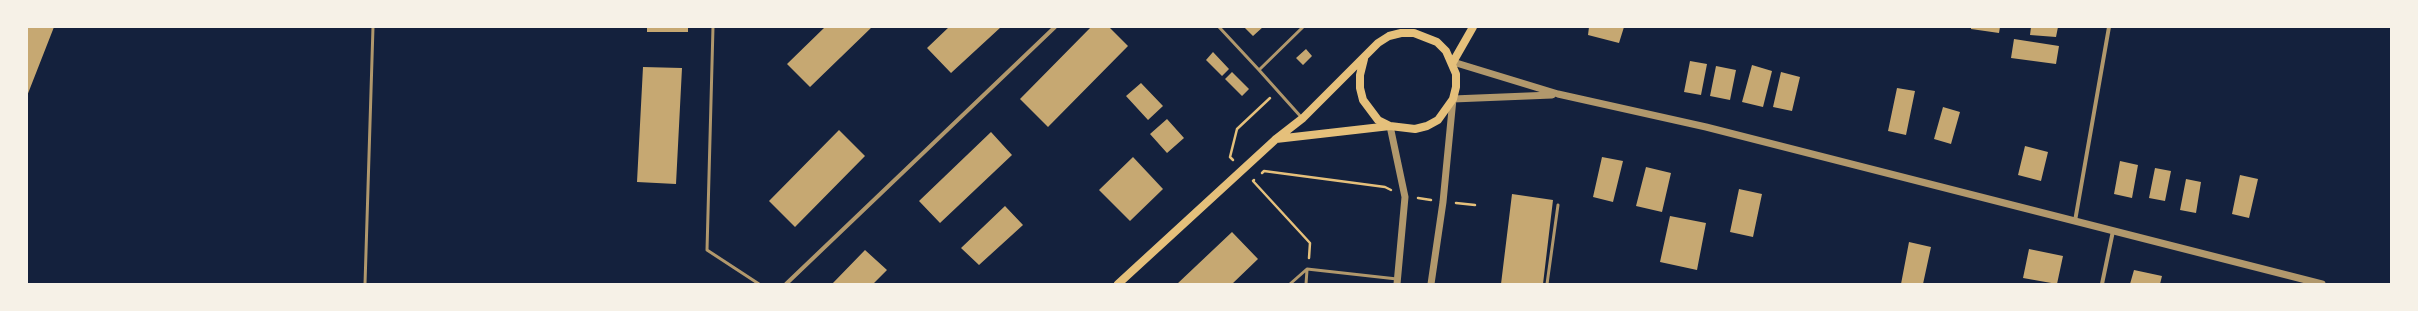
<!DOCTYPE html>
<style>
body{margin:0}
#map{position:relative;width:2418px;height:311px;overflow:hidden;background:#14213d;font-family:Inter,sans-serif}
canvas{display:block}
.frame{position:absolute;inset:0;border:28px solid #f6f1e7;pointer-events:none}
</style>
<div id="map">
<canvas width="2418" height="311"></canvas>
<div class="frame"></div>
</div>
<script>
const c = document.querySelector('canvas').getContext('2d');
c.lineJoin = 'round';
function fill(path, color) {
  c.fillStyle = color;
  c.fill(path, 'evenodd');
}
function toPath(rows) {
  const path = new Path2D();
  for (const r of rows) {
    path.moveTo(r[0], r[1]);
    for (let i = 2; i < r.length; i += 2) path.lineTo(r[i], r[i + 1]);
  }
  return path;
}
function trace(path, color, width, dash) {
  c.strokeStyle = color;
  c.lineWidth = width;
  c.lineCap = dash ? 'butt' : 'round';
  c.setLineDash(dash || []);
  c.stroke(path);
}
const building = toPath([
 [27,27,54,27,27,96],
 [647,27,688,27,688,32,647,32],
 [825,27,872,27,810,87,787,64],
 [949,27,1001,27,951,73,927,48],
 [1091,27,1109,27,1128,46,1048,127,1020,99],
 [1244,27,1263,27,1253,36],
 [1589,27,1624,27,1619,43,1588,35],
 [1971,27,2000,27,1999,33,1971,29],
 [2031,27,2058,27,2056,37,2030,35],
 [2014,39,2059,46,2056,64,2011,58],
 [1306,49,1312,56,1303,65,1296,58],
 [1213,52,1229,69,1222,76,1206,60],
 [1690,61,1707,64,1701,95,1684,92],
 [1752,65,1772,71,1763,107,1742,102],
 [1716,66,1736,70,1730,100,1710,96],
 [643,67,682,68,676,184,637,182],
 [1232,72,1249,89,1242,96,1225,79],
 [1781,72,1800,77,1792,111,1773,107],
 [1141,83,1163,106,1148,120,1126,96],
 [1897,88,1915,91,1906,135,1888,131],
 [1943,107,1960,112,1951,144,1934,139],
 [1167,119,1184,138,1167,153,1150,134],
 [839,130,865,156,795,227,769,201],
 [991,132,1012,155,940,223,919,201],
 [2025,146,2048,152,2041,181,2018,175],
 [1133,157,1163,189,1130,221,1099,190],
 [1602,157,1623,161,1613,202,1593,197],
 [2120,161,2138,165,2132,198,2114,194],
 [1646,167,1671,173,1662,212,1636,206],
 [2155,168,2171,171,2165,201,2149,198],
 [2240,175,2258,179,2249,218,2232,214],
 [2186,179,2201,182,2196,213,2180,210],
 [1739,189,1762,194,1753,237,1730,232],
 [1512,194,1553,200,1543,284,1501,284],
 [1005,206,1023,225,979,265,961,248],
 [1670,216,1706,223,1697,270,1660,262],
 [1232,232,1258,259,1232,284,1177,284],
 [1909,242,1931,247,1923,284,1901,284],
 [2029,249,2063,256,2057,284,2023,278],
 [865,250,887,270,873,284,832,284],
 [2134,270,2162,276,2160,284,2130,284]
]);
const path = toPath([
 [1233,160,1230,157,1237,129,1270,98],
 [1262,173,1264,171,1385,187,1391,190],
 [1254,180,1253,181,1310,243,1309,258],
 [1418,198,1431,200],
 [1456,203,1475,205]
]);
const service = toPath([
 [713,27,707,250,759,284],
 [1219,27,1259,70],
 [1302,118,1259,70,1303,27],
 [365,284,373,27],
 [1290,284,1307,269,1397,279],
 [1306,284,1307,270],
 [1547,284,1558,205]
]);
const minor = toPath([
 [2075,221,2109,27],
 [786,284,1055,27],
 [2102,284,2113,231]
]);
const tertiary = toPath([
 [1453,62,1558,94,1706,127,2322,284],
 [1390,126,1405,197,1397,284],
 [1431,284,1443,202,1453,99,1552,95]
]);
const secondary = toPath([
 [1453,62,1473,27],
 [1276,139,1390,126],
 [1118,284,1276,139,1303,118,1378,43,1389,36,1401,33,1414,33,1437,42,1446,51,1456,74,1456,87,1453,99,1438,120,1427,126,1415,129,1390,126,1378,120,1363,100,1360,88,1360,75,1364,59]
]);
fill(building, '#c6a872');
trace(path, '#e5c07b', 2.5);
trace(service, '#b1986c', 3);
trace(minor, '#b1986c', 4);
trace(tertiary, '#b1986c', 7);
trace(secondary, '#e5c07b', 8);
</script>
